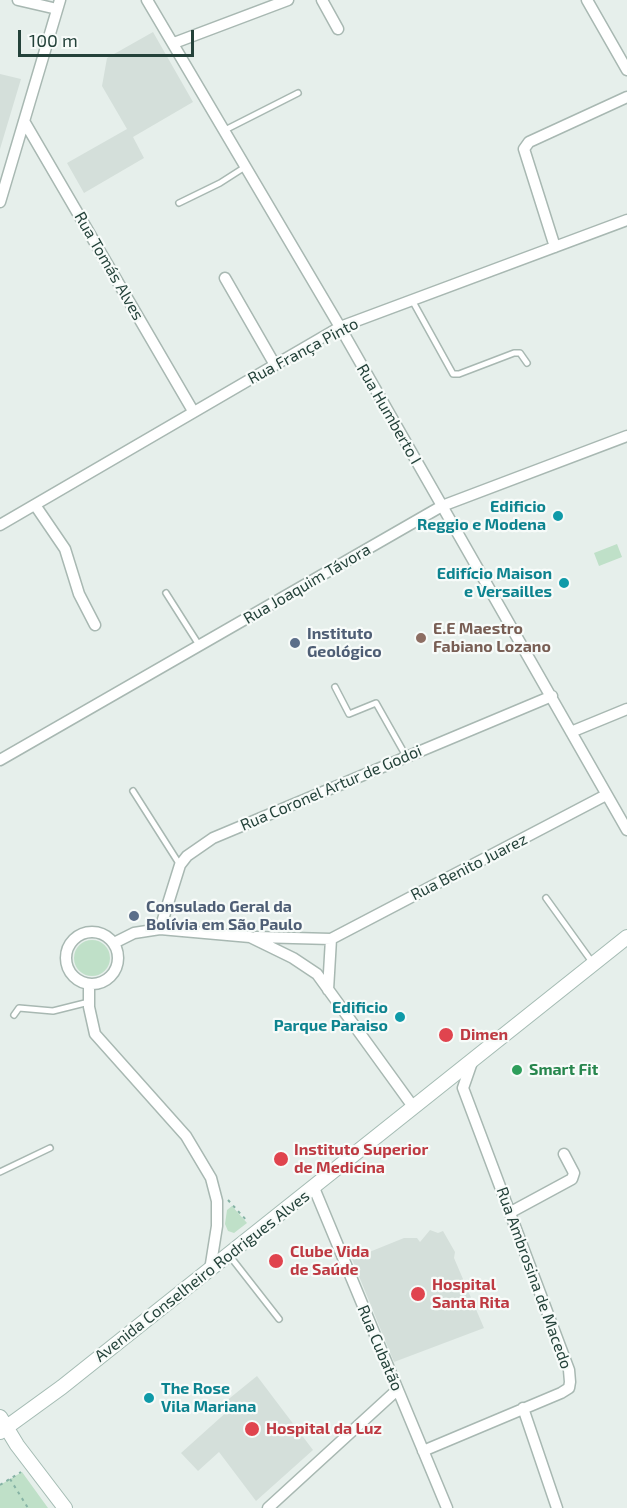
<!DOCTYPE html>
<meta charset="utf-8">
<style>
body{margin:0}
#map{position:relative;width:627px;height:1508px;overflow:hidden;background:#e6efeb;font-family:"Exo 2",sans-serif}
canvas{display:block}
.scale{position:absolute;left:18px;top:30px;width:176px;height:27px;box-sizing:border-box;border:3px solid #24423a;border-top:0;padding-left:8px;font-size:18px;line-height:21px;white-space:nowrap;color:#24423a;-webkit-text-stroke:4px #f7fbf9;paint-order:stroke}
</style>
<div id="map">
<canvas width="627" height="1508"></canvas>
<div class="scale">100 m</div>
</div>
<script>
const c = document.querySelector('canvas').getContext('2d');
c.lineJoin = 'round';
function fill(path, color) {
  c.fillStyle = color;
  c.fill(path, 'evenodd');
}
function toPath(rows) {
  const path = new Path2D();
  for (const r of rows) {
    if (r.length === 3) {
      path.moveTo(r[0] + r[2], r[1]);
      path.arc(r[0], r[1], r[2], 0, 2 * Math.PI);
      continue;
    }
    path.moveTo(r[0], r[1]);
    for (let i = 2; i < r.length; i += 2) path.lineTo(r[i], r[i + 1]);
  }
  return path;
}
function trace(path, color, width, dash) {
  c.strokeStyle = color;
  c.lineWidth = width;
  c.lineCap = dash ? 'butt' : 'round';
  c.setLineDash(dash || []);
  c.stroke(path);
}
function write(font, color, halo, rows, align = 'center') {
  c.font = font + ' "Exo 2",sans-serif';
  c.lineWidth = 4.5;
  c.setLineDash([]);
  c.textBaseline = 'middle';
  c.strokeStyle = halo;
  c.fillStyle = color;
  for (const [text, x, y, turn = 0] of rows) {
    c.save();
    c.translate(x, y);
    c.rotate((+turn || 0) * Math.PI / 180);
    c.textAlign = isNaN(turn) ? turn : align;
    if (halo) c.strokeText(text, 0, 0);
    c.fillText(text, 0, 0);
    c.restore();
  }
}
const built = toPath([
 [153,32,193,102,133,137,144,158,84,193,67,163,127,129,102,86,107,58],
 [0,74,21,79,0,149],
 [430,1230,438,1233,443,1231,455,1252,454,1258,484,1328,394,1362,352,1259,404,1238,417,1238,420,1242],
 [257,1376,313,1450,256,1501,219,1452,198,1471,181,1453,230,1409,225,1402]
]);
const green = toPath([
 [617,544,622,557,599,566,594,553],
 [92,958,18],
 [232,1206,247,1223,234,1233,228,1231,225,1224,227,1210],
 [22,1472,48,1508,0,1508,0,1485]
]);
const path = toPath([
 [228,1200,248,1222],
 [10,1479,28,1508],
 [0,1485,21,1472]
]);
const lane = toPath([
 [225,130,298,93],
 [179,203,220,183,245,167],
 [412,300,453,374,459,374,514,353,520,353,527,363],
 [166,593,199,645],
 [335,687,349,714,376,703,406,756],
 [133,791,180,865],
 [546,898,592,962],
 [14,1015,19,1008,53,1011,89,1002],
 [0,1172,50,1148],
 [229,1255,279,1319]
]);
const street = toPath([
 [18,0,57,9],
 [147,0,340,327,627,830],
 [322,0,338,29],
 [587,0,627,70],
 [174,43,288,0],
 [24,121,193,411],
 [0,202,60,0],
 [555,247,524,149,529,142,627,97],
 [225,278,275,365],
 [35,505,65,549,79,594,95,625],
 [0,525,340,327,627,220],
 [571,732,627,709],
 [0,760,442,506,627,436],
 [160,929,180,865,187,856,213,838,552,696],
 [92,958,26],
 [256,937,331,939],
 [331,939,606,795],
 [114,943,134,933,160,929,250,937,293,958,317,974,414,1108],
 [89,984,89,1007,95,1034,186,1136,211,1178,217,1201,217,1226,210,1270],
 [328,990,331,939],
 [314,1188,447,1508],
 [511,1212,572,1179,574,1173,564,1154],
 [523,1408,557,1508],
 [423,1451,561,1393,569,1388,570,1382,569,1370,463,1088,472,1062],
 [268,1508,397,1390]
]);
const secondary = toPath([
 [0,1417,17,1445,65,1508],
 [0,1432,62,1387,627,937]
]);
const markers = [
 [558,516,6,"#0f9aa8"],
 [564,583,6,"#0f9aa8"],
 [421,638,6,"#8d6e63"],
 [295,643,6,"#5c6f8a"],
 [134,916,6,"#5c6f8a"],
 [400,1017,6,"#0f9aa8"],
 [446,1035,8,"#e0444e"],
 [517,1070,6,"#2e9e5b"],
 [281,1159,8,"#e0444e"],
 [276,1261,8,"#e0444e"],
 [418,1294,8,"#e0444e"],
 [149,1398,6,"#0f9aa8"],
 [252,1429,8,"#e0444e"]
];
const streetNames = [
 ["Rua Tomás Alves",109,266,60],
 ["Rua França Pinto",303,351,-28],
 ["Rua Humberto I",389,414,60],
 ["Rua Joaquim Távora",307,584,-30],
 ["Rua Coronel Artur de Godoi",331,788,-23],
 ["Rua Benito Juarez",469,867,-27],
 ["Avenida Conselheiro Rodrigues Alves",202,1276,-38],
 ["Rua Ambrosina de Macedo",534,1278,70],
 ["Rua Cubatão",380,1348,67]
];
const cultureNames = [
 ["Edificio",546,507],
 ["Reggio e Modena",546,525],
 ["Edifício Maison",552,574],
 ["e Versailles",552,592],
 ["Edificio",388,1008],
 ["Parque Paraiso",388,1026],
 ["The Rose",161,1389,"left"],
 ["Vila Mariana",161,1407,"left"]
];
const educationNames = [
 ["E.E Maestro",433,629],
 ["Fabiano Lozano",433,647]
];
const serviceNames = [
 ["Instituto",307,634],
 ["Geológico",307,652],
 ["Consulado Geral da",146,907],
 ["Bolívia em São Paulo",146,925]
];
const healthNames = [
 ["Dimen",460,1035],
 ["Instituto Superior",294,1150],
 ["de Medicina",294,1168],
 ["Clube Vida",290,1252],
 ["de Saúde",290,1270],
 ["Hospital",432,1285],
 ["Santa Rita",432,1303],
 ["Hospital da Luz",266,1429]
];
const leisureNames = [
 ["Smart Fit",529,1070]
];
fill(built, '#d4dfda');
fill(green, '#bfe0c8');
trace(lane, '#a8b8b2', 8);
trace(street, '#a8b8b2', 13);
trace(secondary, '#a4bbb3', 16);
trace(path, '#86b3a5', 2, [3, 4.5]);
trace(lane, '#fff', 5);
trace(street, '#fff', 10);
trace(secondary, '#fff', 14);
for (const [x, y, r, color] of markers) {
  const dot = new Path2D();
  dot.arc(x, y, r, 0, 2 * Math.PI);
  c.fillStyle = color;
  c.fill(dot);
  trace(dot, '#f7fbf9', 2);
}
write('16px', '#24423a', '#f7fbf9', streetNames);
write('bold 16px', '#0d838f', '#f7fbf9', cultureNames, 'right');
write('bold 16px', '#785e54', '#f7fbf9', educationNames, 'left');
write('bold 16px', '#4e5e75', '#f7fbf9', serviceNames, 'left');
write('bold 16px', '#be3a42', '#f7fbf9', healthNames, 'left');
write('bold 16px', '#27864d', '#f7fbf9', leisureNames, 'left');
</script>
